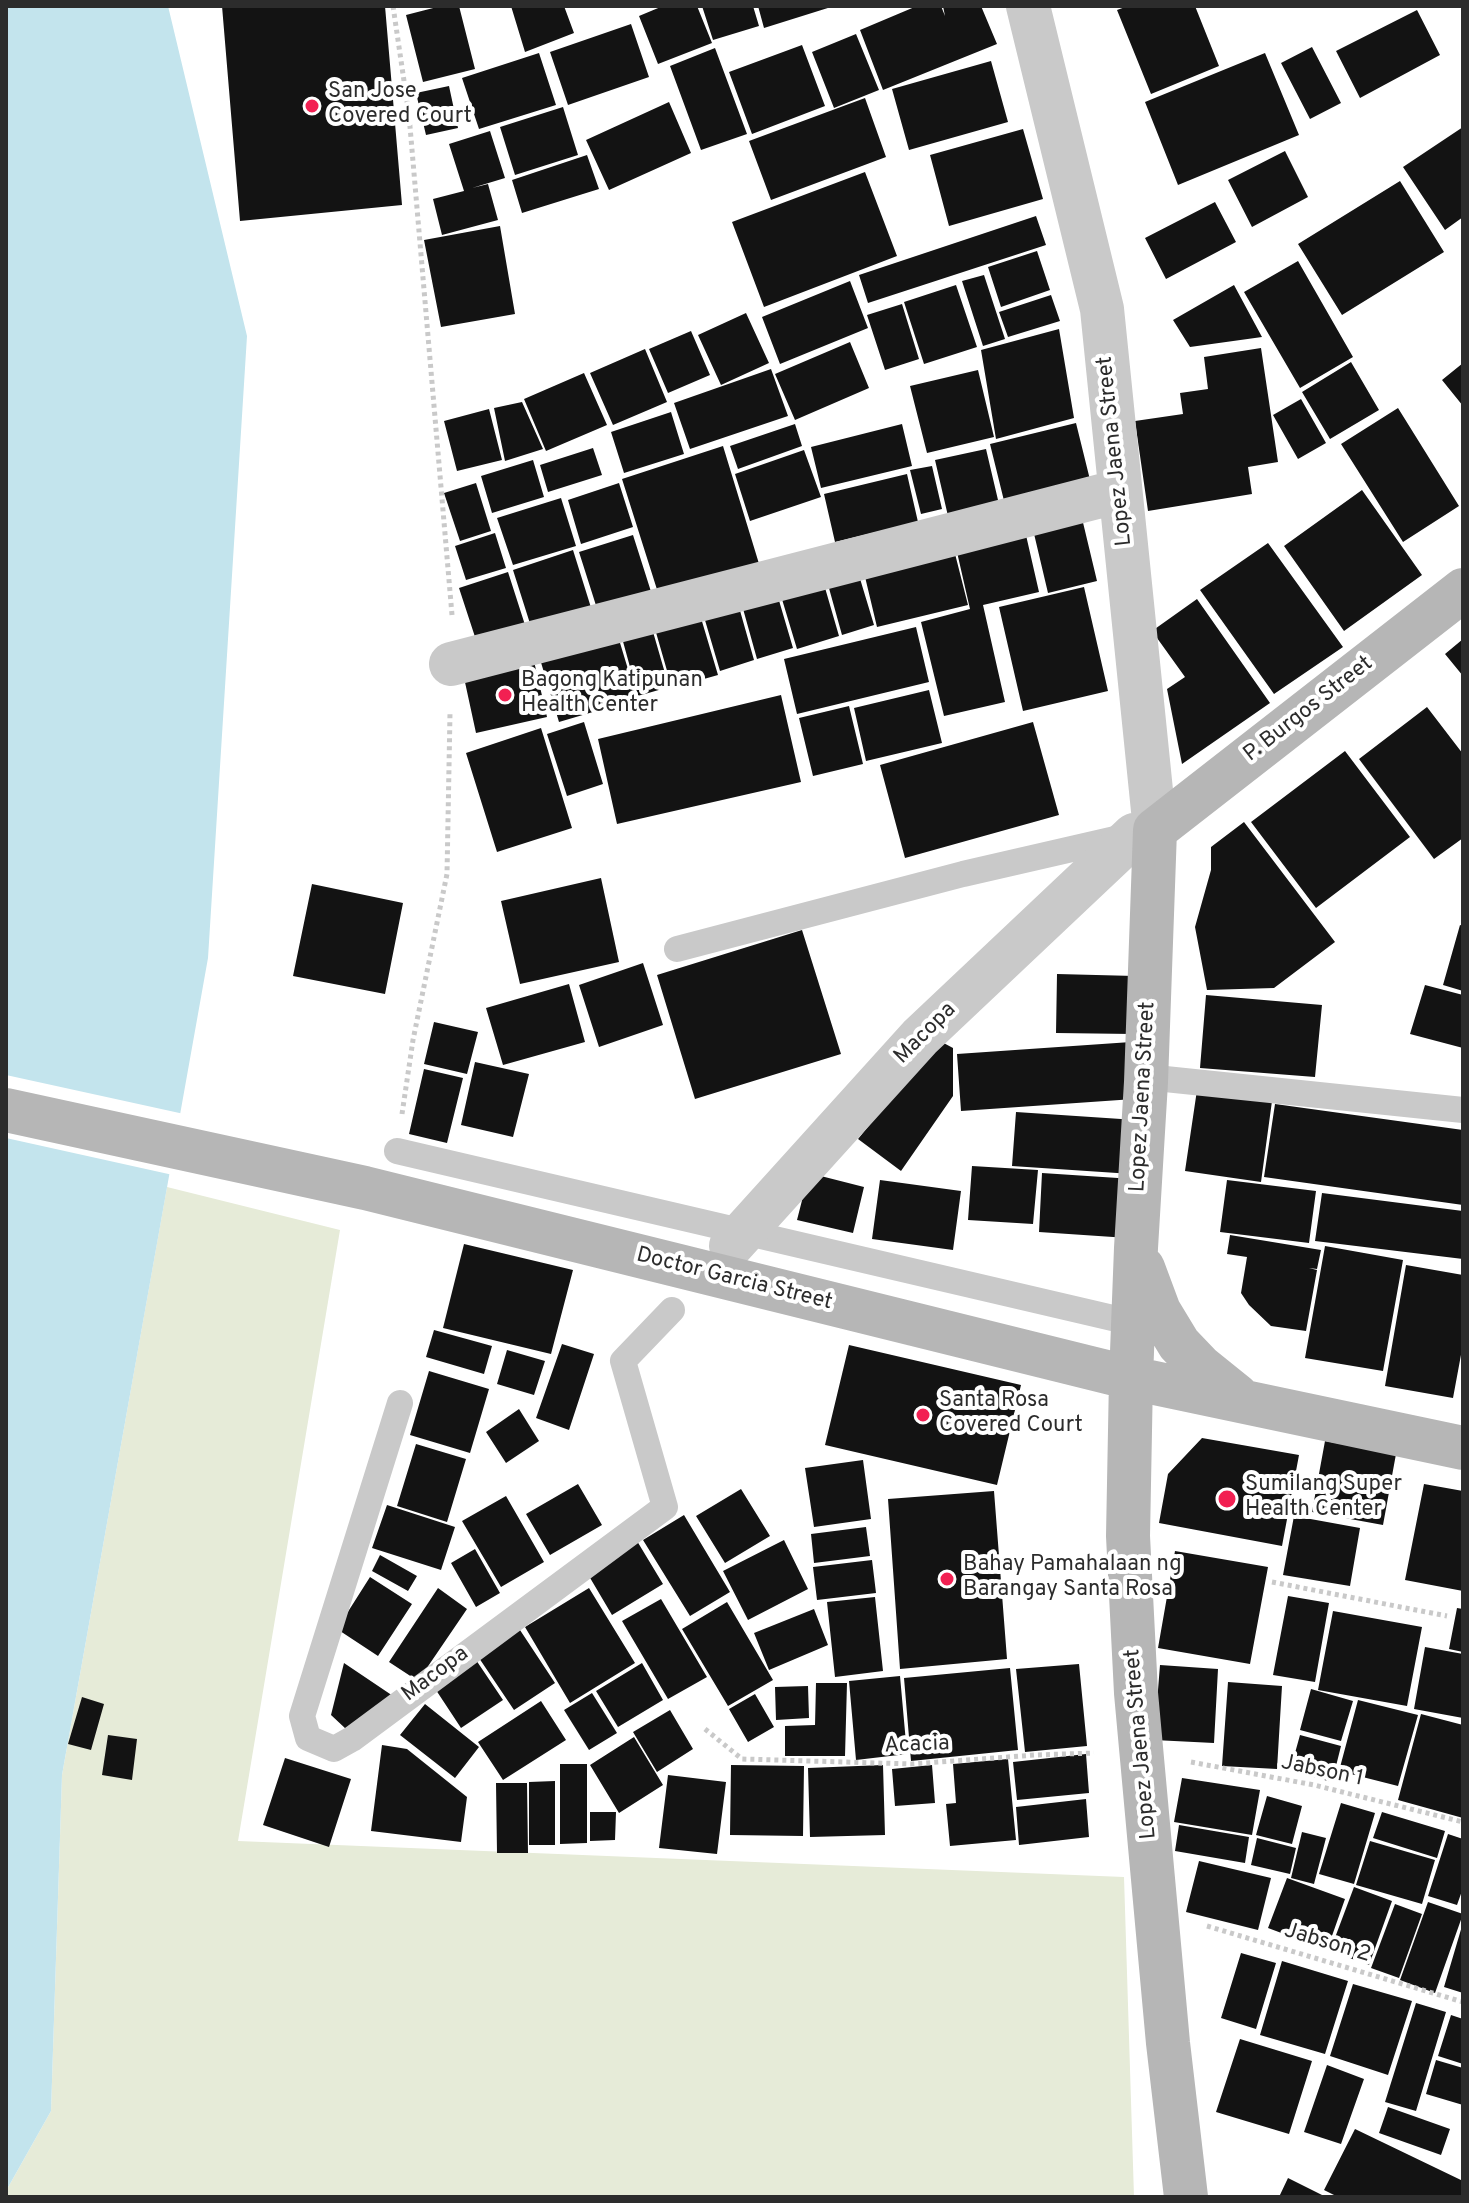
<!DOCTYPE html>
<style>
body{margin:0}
#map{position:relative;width:1469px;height:2203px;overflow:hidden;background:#fff;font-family:Overpass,sans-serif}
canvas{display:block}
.frame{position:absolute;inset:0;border:8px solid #2c2c2c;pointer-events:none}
</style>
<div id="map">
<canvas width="1469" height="2203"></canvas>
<div class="frame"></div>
</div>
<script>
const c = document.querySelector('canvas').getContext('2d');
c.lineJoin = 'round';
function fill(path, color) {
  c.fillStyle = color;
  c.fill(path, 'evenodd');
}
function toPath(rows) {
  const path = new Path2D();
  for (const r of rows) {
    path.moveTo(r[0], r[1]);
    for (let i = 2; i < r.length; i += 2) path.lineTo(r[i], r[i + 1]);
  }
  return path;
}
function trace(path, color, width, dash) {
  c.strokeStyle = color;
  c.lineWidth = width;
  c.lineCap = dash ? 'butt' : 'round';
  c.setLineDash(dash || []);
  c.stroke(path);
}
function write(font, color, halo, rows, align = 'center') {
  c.font = font + ' Overpass,sans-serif';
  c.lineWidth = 8;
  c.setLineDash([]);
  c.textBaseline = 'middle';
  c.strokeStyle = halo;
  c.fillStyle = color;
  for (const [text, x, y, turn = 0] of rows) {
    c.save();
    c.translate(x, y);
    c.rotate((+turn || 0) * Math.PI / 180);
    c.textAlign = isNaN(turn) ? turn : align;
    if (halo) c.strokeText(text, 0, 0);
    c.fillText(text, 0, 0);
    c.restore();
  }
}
const green = toPath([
 [167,1187,340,1230,238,1841,1124,1877,1134,2197,6,2197,6,2191,51,2111,62,1775]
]);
const water = toPath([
 [6,6,168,6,247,336,208,958,62,1775,51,2111,6,2191]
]);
const pier = toPath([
 [6,1075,184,1114,173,1175,6,1138]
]);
const ferry = toPath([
 [6,911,6,916]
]);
const building = toPath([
 [222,6,385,6,402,205,240,221],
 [441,6,459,6,475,69,423,82,406,15],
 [511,6,564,6,574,33,525,52],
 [663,6,697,6,712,43,658,64,639,16],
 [702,6,753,6,759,26,713,40],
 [758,6,831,6,831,7,764,28],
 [917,6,941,6,945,16,943,6,981,6,997,44,883,90,860,30],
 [1128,6,1195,6,1219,66,1151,94,1117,10],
 [1417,10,1440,55,1360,98,1336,51],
 [631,24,649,77,568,105,550,52],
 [856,34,879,90,834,108,812,52],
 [802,45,825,106,752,134,729,72],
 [1312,47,1341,103,1310,119,1281,63],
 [715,48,747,134,701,150,670,66],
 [539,53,556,105,479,129,462,78],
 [1265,53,1299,135,1178,185,1145,102],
 [991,61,1008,122,909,150,892,89],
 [449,86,458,128,426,135,416,93],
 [865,98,886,157,771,200,749,141],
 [669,102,691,153,609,190,586,140],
 [563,107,578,155,515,175,500,127],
 [1463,127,1463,217,1445,230,1403,167],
 [1023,129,1043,199,949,226,930,155],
 [490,131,505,178,472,188,488,184,498,220,442,235,433,199,464,191,449,144],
 [1285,151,1308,197,1252,227,1228,180],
 [587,155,599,189,522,213,512,180],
 [865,172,897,256,764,307,732,222],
 [1400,181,1444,252,1342,315,1298,244],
 [1215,202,1236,242,1166,279,1145,238],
 [1036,216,1046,245,868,303,859,275],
 [500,226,515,314,441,327,424,240],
 [1037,251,1050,290,1001,307,988,267],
 [1298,261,1353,357,1300,388,1244,292],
 [984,275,1005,339,983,346,962,281],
 [850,281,868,328,780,364,762,317],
 [956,285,977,347,924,364,904,302],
 [1234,285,1262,337,1190,347,1173,320],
 [1051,295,1060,321,1008,337,999,312],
 [902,304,919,359,885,370,867,315],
 [746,313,769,363,721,385,698,335],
 [1059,329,1074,418,996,439,981,350],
 [691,331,710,375,668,393,649,349],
 [850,342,869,388,795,420,775,374],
 [1261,348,1278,462,1248,467,1252,494,1148,511,1135,421,1183,414,1180,393,1208,389,1204,357],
 [645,349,667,402,613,425,590,373],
 [1351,362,1379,410,1330,439,1302,392],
 [1463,363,1463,406,1442,380],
 [771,369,788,416,690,449,674,403],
 [978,370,994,437,927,453,910,386],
 [584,373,607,425,546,451,524,399],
 [1301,399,1326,443,1298,459,1273,415],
 [522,402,543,449,505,461,494,408],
 [1398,408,1459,506,1403,542,1341,444],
 [489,409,502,460,457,471,444,421],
 [671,412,684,454,624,473,611,432],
 [1076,423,1094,496,1008,517,990,444],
 [795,424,802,446,738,469,730,446],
 [902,424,912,466,821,488,811,447],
 [723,446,760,567,660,599,622,479],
 [593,448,602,475,548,492,540,465],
 [986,449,1002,517,951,529,935,460],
 [804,450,821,497,750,521,735,474],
 [533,460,544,497,492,513,481,476],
 [932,466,942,509,921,514,910,470],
 [907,474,918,522,835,542,824,494],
 [476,483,491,531,460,541,444,493],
 [619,483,633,527,581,544,568,500],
 [1362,490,1422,575,1344,631,1284,546],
 [561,498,576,546,513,565,497,518],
 [1080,510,1097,581,1048,593,1031,521],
 [1023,522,1039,592,983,605,1005,702,944,716,921,622,970,609,954,539],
 [495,533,506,568,466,580,455,546],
 [633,535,654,601,600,618,579,552],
 [951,538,968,605,877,627,861,560],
 [1268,543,1343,647,1274,694,1200,590],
 [573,550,593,614,533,633,513,570],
 [508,572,526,628,477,643,459,588],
 [858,572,874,625,842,635,827,581],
 [821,574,839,636,797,649,778,586],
 [775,587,793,648,757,659,740,598],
 [1084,587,1108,691,1023,711,999,607],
 [1197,599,1270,703,1182,764,1167,689,1185,677,1152,631],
 [737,600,754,660,720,671,702,610],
 [698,608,718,675,672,688,653,622],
 [649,618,669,687,638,696,619,627],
 [614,623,637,699,559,722,536,646],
 [916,627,929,682,797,714,784,659],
 [1463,639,1463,676,1445,654],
 [533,657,547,717,476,733,463,673],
 [929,690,942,743,866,761,854,708],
 [781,695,801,782,617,824,598,739],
 [849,706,863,764,813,776,799,718],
 [1427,707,1463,754,1463,838,1434,859,1359,759],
 [584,722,603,784,567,796,547,734],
 [1033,722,1059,815,905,858,880,765],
 [541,728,572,828,497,852,466,753],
 [1345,751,1410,837,1316,908,1251,822],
 [1244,822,1335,942,1274,988,1207,990,1195,927,1211,870,1211,847],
 [601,878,619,962,520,984,501,901],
 [312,884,403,903,385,994,293,976],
 [1460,925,1463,926,1463,991,1443,985],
 [802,930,841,1054,695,1099,657,975],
 [643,963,663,1025,599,1047,579,985],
 [1057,974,1135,976,1133,1034,1056,1033],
 [569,984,585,1042,503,1065,486,1008],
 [1425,985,1463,995,1463,1048,1410,1034],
 [1206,995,1322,1005,1315,1077,1200,1068],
 [434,1022,478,1032,467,1074,424,1064],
 [938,1040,953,1048,953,1096,901,1171,858,1139],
 [1131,1042,1134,1099,961,1111,957,1054],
 [475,1062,529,1074,513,1137,461,1125],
 [424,1069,463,1078,447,1143,409,1134],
 [1197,1090,1272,1101,1261,1182,1185,1171],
 [1275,1104,1463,1130,1463,1205,1264,1177],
 [1016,1112,1136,1120,1132,1174,1012,1166],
 [972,1166,1038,1170,1033,1224,968,1220],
 [809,1173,864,1187,853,1233,797,1220],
 [1042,1173,1133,1179,1128,1238,1039,1232],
 [880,1180,961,1191,953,1250,872,1239],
 [1227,1180,1316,1191,1309,1243,1220,1232],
 [1322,1193,1463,1211,1463,1259,1315,1241],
 [1230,1235,1321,1250,1317,1269,1309,1268,1317,1270,1306,1331,1271,1326,1249,1305,1241,1293,1247,1257,1227,1254],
 [464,1244,573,1270,551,1354,443,1328],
 [1325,1246,1403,1260,1383,1371,1305,1358],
 [1406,1265,1463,1275,1463,1344,1453,1398,1385,1386],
 [434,1330,492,1346,484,1374,426,1357],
 [562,1344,594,1354,569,1430,536,1418],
 [849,1345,1021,1385,997,1485,825,1445],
 [507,1350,545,1361,534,1395,497,1384],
 [429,1371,489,1389,470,1453,410,1435],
 [519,1409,539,1441,506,1463,486,1432],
 [1202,1438,1299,1455,1282,1546,1159,1523,1168,1474],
 [1325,1441,1396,1454,1383,1525,1312,1512],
 [416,1444,466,1459,447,1522,397,1506],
 [863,1460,871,1519,814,1527,805,1468],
 [578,1484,602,1525,550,1555,526,1514],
 [1424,1484,1463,1491,1463,1591,1405,1580],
 [741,1489,770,1536,725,1563,696,1516],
 [994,1491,1007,1659,900,1669,888,1499],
 [506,1496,544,1562,501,1587,462,1521],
 [387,1505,455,1527,441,1570,372,1548],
 [684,1515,730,1592,690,1616,643,1540],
 [1294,1516,1360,1528,1350,1586,1283,1575],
 [866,1527,870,1556,814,1563,811,1534],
 [784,1540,808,1589,748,1620,723,1571],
 [637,1541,663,1584,612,1615,586,1571],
 [475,1549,500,1593,476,1607,451,1563],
 [1175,1551,1268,1567,1250,1664,1158,1648],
 [380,1555,417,1576,408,1591,372,1571],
 [872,1560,876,1593,817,1600,813,1567],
 [370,1577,412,1604,378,1656,337,1629],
 [438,1588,467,1609,418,1681,389,1662],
 [589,1588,635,1663,570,1703,525,1627],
 [1288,1596,1329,1603,1315,1682,1273,1675],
 [875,1597,883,1671,835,1677,827,1602],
 [661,1599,707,1677,668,1699,622,1621],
 [727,1602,773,1680,728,1706,682,1629],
 [1457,1608,1463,1609,1463,1652,1449,1649],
 [814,1609,828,1645,769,1670,754,1633],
 [1333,1611,1422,1627,1407,1706,1318,1690],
 [518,1627,555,1683,514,1710,477,1655],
 [1425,1647,1463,1654,1463,1718,1414,1709],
 [476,1660,503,1700,461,1728,434,1687],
 [344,1663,396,1698,346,1729,331,1715],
 [642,1663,663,1700,618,1727,596,1691],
 [1079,1664,1087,1746,1025,1752,1016,1669],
 [1160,1665,1218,1669,1214,1743,1154,1740],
 [1010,1668,1018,1750,911,1761,904,1678],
 [900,1676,907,1754,856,1760,849,1681],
 [1228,1682,1282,1686,1277,1769,1222,1766],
 [816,1683,847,1683,845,1756,785,1756,785,1726,815,1725],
 [808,1686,809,1718,776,1720,775,1687],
 [1311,1689,1353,1701,1341,1741,1300,1730],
 [592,1693,617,1733,589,1750,564,1710],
 [755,1694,774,1727,748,1742,729,1709],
 [82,1697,104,1704,91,1750,68,1744],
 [1358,1700,1418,1715,1398,1786,1339,1771],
 [541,1701,566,1740,503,1780,478,1742],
 [425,1704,479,1747,455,1778,400,1735],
 [670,1710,693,1749,657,1772,633,1732],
 [1421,1714,1463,1725,1463,1818,1398,1800],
 [108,1735,137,1739,132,1780,102,1775],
 [1300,1735,1341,1746,1332,1782,1290,1771],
 [634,1737,663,1785,619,1813,590,1765],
 [382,1745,407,1749,467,1797,461,1842,371,1831],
 [1086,1754,1089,1793,1017,1800,1013,1762],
 [285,1758,351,1779,329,1847,263,1825],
 [1008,1759,1016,1840,950,1846,946,1804,956,1803,953,1764],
 [560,1764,587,1764,587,1843,560,1844],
 [731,1765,804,1766,803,1836,730,1835],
 [883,1765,885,1835,810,1837,808,1768],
 [932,1765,935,1803,895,1806,892,1769],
 [668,1775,726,1782,717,1854,659,1848],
 [1182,1778,1260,1790,1252,1835,1174,1822],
 [555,1781,555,1845,529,1845,529,1782],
 [496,1783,527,1783,528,1853,497,1853],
 [1267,1796,1302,1806,1292,1844,1256,1835],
 [1086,1799,1089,1837,1019,1845,1016,1807],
 [1341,1803,1375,1813,1354,1884,1319,1874],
 [590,1812,616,1812,615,1840,590,1841],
 [1382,1812,1445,1831,1437,1858,1373,1838],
 [1179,1825,1249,1837,1245,1863,1175,1851],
 [1302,1832,1326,1838,1314,1884,1291,1878],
 [1448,1834,1463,1839,1463,1888,1457,1905,1428,1896],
 [1257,1838,1296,1848,1290,1874,1251,1865],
 [1370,1841,1435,1860,1422,1904,1356,1885],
 [1199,1861,1271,1878,1258,1930,1186,1912],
 [1287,1878,1345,1899,1327,1950,1268,1928],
 [1354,1887,1392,1901,1369,1965,1330,1951],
 [1428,1902,1463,1914,1435,1993,1400,1980],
 [1395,1904,1422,1914,1399,1978,1371,1968],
 [1462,1926,1463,1926,1463,1993,1444,1987],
 [1241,1953,1276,1963,1256,2029,1221,2018],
 [1282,1961,1348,1981,1325,2054,1260,2035],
 [1353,1984,1412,2001,1388,2075,1330,2056],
 [1416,2003,1446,2012,1416,2111,1385,2102],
 [1451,2015,1463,2019,1463,2064,1438,2056],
 [1240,2039,1312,2061,1289,2134,1216,2112],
 [1436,2060,1463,2068,1463,2105,1426,2094],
 [1327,2065,1364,2079,1341,2144,1304,2132],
 [1388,2107,1450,2129,1441,2155,1379,2133],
 [1355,2129,1463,2181,1463,2191,1460,2197,1338,2197,1324,2190],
 [1288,2178,1326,2197,1279,2197]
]);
const path = toPath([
 [393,6,409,115,452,615],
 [402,1114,413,1040,447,874,450,713],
 [1272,1582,1447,1616],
 [705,1729,742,1759,912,1764,1035,1755,1094,1753],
 [1191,1762,1314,1785,1463,1822],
 [1207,1926,1463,2002]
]);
const lane = toPath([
 [677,949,963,874,1124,837],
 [1146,1077,1463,1110],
 [397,1151,1134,1323],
 [400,1403,302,1716,308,1738,334,1749,352,1739,665,1507,623,1361,672,1310]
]);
const street = toPath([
 [1028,6,1102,309,1155,830],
 [451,664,1120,491],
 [731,1246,920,1037,1134,835]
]);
const secondary = toPath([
 [6,1110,365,1188,1131,1378,1463,1448],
 [1143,1268,1159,1311,1179,1344,1201,1367,1237,1396],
 [1186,2197,1168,2043,1136,1693,1128,1536,1131,1378,1136,1248,1146,1082,1155,830,1463,590]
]);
const markers = [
 [312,106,8,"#f22052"],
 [505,695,8,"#f22052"],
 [923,1415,8,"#f22052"],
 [1227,1499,10,"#f22052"],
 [947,1579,8,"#f22052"]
];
const poiNames = [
 ["San Jose",328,93],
 ["Covered Court",328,118],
 ["Bagong Katipunan",521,682],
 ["Health Center",521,707],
 ["Santa Rosa",939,1402],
 ["Covered Court",939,1427],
 ["Sumilang Super",1245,1486],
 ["Health Center",1245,1511],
 ["Bahay Pamahalaan ng",963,1566],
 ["Barangay Santa Rosa",963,1591]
];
const streetNames = [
 ["Lopez Jaena Street",1116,451,-96],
 ["P. Burgos Street",1309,710,-38],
 ["Macopa",926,1034,-45],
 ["Lopez Jaena Street",1144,1097,-87],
 ["Doctor Garcia Street",734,1280,14],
 ["Macopa",436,1675,-37],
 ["Lopez Jaena Street",1142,1744,-95],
 ["Acacia",917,1746,-2],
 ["Jabson 1",1322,1772,12],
 ["Jabson 2",1327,1944,17]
];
fill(green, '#e6ebd8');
fill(water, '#c3e4ed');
fill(pier, '#fff');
trace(ferry, '#357e94', 2, [10, 8]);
fill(building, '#131313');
trace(path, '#c9c9c9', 5, [4, 4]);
trace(lane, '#c9c9c9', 26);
trace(street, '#c9c9c9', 44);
trace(secondary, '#b6b6b6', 44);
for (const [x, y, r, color] of markers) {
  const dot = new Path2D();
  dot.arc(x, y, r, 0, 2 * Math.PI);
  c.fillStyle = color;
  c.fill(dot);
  trace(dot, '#fff', 3);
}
write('22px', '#2c2c2c', '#fff', poiNames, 'left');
write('22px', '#2c2c2c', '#fff', streetNames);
</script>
